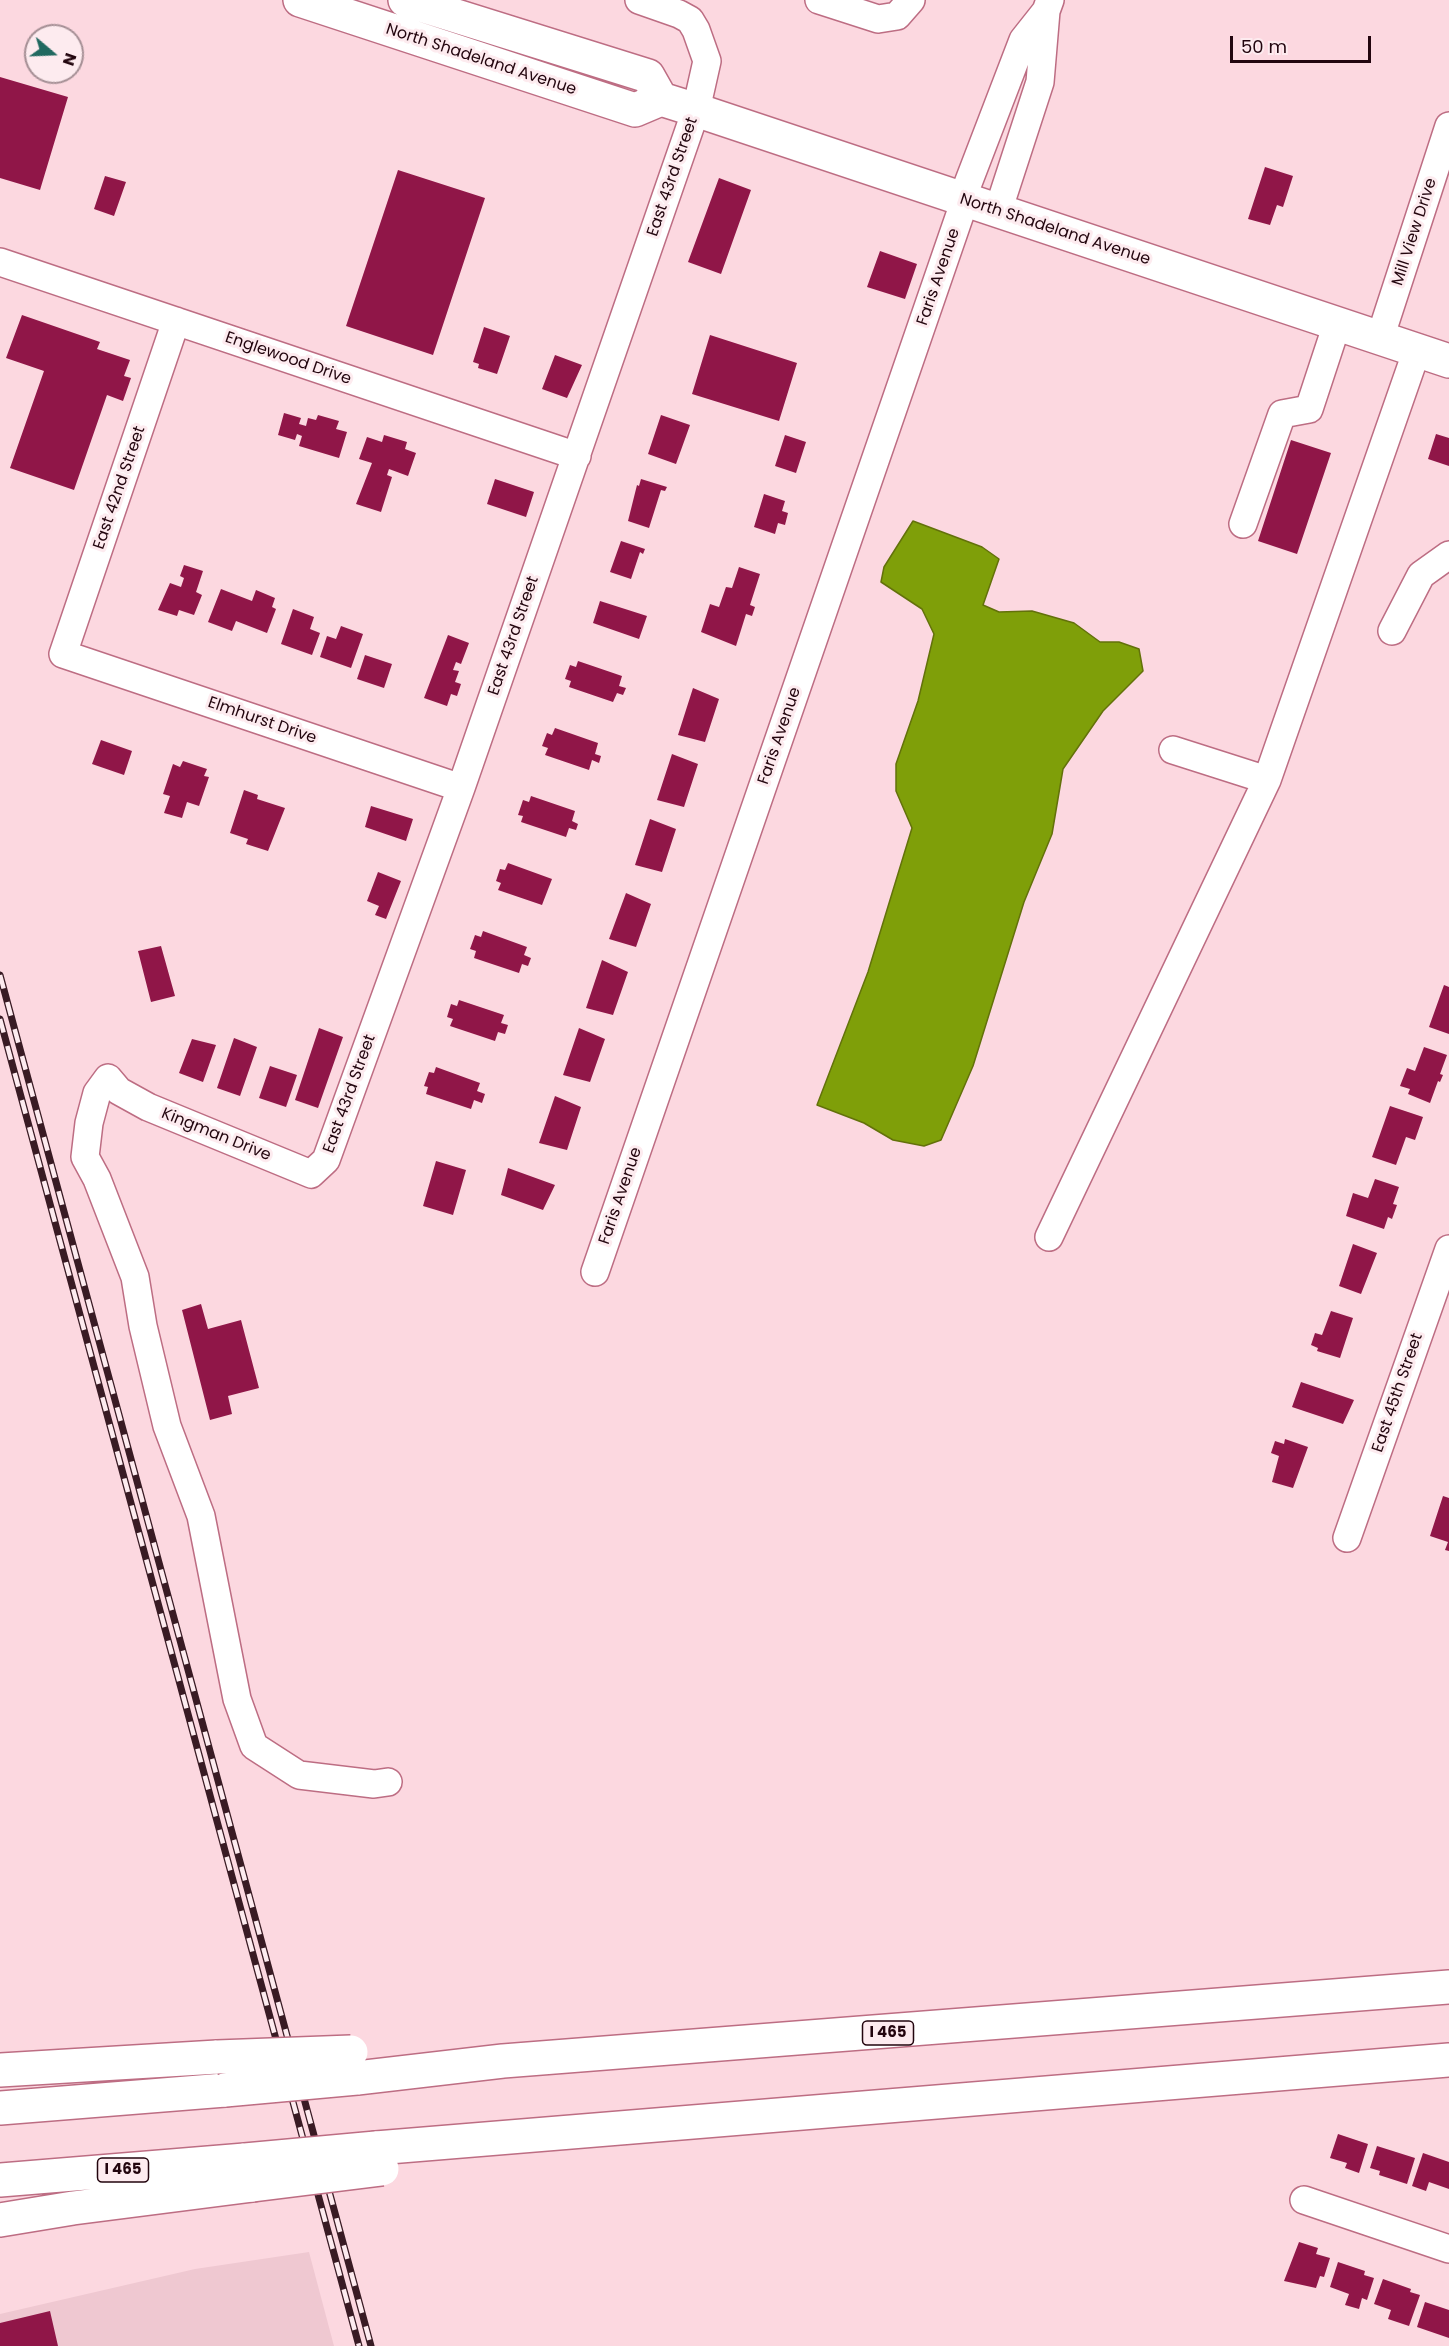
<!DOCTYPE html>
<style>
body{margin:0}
#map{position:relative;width:1449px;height:2346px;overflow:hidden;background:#fcd8e0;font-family:Poppins,sans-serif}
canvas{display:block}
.north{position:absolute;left:24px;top:24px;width:60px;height:60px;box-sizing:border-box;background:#fdebef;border:2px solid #a58f95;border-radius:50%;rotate:109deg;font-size:16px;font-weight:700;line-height:24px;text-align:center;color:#22050e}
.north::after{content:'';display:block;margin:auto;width:21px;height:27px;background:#216960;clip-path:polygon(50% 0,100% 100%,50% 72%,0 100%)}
.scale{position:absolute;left:1230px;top:36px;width:141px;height:27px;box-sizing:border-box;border:3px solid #22050e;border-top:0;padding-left:8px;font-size:18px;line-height:21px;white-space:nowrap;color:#22050e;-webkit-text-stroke:4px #fdebef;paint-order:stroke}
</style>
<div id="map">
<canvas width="1449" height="2346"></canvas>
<div class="north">N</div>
<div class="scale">50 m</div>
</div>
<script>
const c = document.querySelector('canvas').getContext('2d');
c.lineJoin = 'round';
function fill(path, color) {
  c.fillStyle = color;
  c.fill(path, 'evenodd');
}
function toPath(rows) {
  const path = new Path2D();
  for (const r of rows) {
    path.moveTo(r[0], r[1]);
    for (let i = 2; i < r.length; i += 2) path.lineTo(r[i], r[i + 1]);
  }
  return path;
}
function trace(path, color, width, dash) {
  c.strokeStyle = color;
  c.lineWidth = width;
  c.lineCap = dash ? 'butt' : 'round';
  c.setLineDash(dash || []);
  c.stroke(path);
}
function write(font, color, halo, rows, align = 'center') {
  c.font = font + ' Poppins,sans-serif';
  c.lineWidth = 6;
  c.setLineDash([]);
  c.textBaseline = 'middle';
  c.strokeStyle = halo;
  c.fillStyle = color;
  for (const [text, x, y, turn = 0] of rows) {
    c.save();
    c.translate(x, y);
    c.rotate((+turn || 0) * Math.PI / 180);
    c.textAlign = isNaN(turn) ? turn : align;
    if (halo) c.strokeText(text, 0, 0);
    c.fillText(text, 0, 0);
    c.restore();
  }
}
const built = toPath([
 [309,2252,334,2346,0,2346,0,2314,195,2269]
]);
const water = toPath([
 [913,521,982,547,999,559,983,605,999,612,1032,611,1074,623,1100,642,1119,642,1139,649,1143,671,1103,711,1063,769,1052,834,1024,902,973,1066,941,1140,924,1146,893,1140,864,1123,817,1105,868,972,912,828,896,791,896,764,918,701,934,634,922,609,881,582,884,567,913,521]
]);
const building = toPath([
 [0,77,68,97,40,190,0,178],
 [1265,167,1293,176,1283,207,1277,205,1270,225,1248,219],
 [398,170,485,198,433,355,346,326],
 [105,176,126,182,114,216,94,209],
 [719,178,751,190,721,274,688,262],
 [880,251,917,264,905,299,867,287],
 [22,315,100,342,97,349,130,360,124,376,131,378,123,401,107,395,74,490,10,468,44,371,6,358],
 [484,327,510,336,497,374,478,368,479,364,473,362],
 [710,335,797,363,779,421,692,394],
 [555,355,582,365,567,398,542,389],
 [284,413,301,418,299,424,306,426,308,418,316,420,318,415,339,421,336,429,347,432,339,458,299,446,302,436,297,434,295,440,278,435],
 [661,415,690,425,676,464,648,454],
 [1436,434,1449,438,1449,466,1428,459],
 [384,435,407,442,405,449,416,453,408,476,389,469,387,475,392,477,381,512,356,504,372,463,359,459,367,437,382,442],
 [785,435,806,442,796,473,775,466],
 [1291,440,1331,453,1297,554,1258,541],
 [495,479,534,492,526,517,487,504],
 [641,479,667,487,665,491,661,490,649,528,628,521,637,485,639,486],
 [764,494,785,501,782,511,788,513,785,525,778,523,775,534,754,527],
 [621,541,645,549,643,554,640,552,631,579,610,572],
 [184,565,203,571,196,592,202,595,194,615,179,610,177,616,158,610,170,583,181,587,184,578,180,576],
 [739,567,760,574,750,605,755,607,752,616,746,614,736,646,701,632,710,604,719,607,726,587,732,588],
 [221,589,252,601,256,590,275,598,272,607,276,609,267,633,236,621,232,631,208,622],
 [600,601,647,616,639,639,593,623],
 [293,609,314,617,310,629,320,633,312,655,281,644],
 [341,626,363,634,351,668,320,657,327,636,336,639],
 [448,635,469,643,461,664,456,662,453,670,459,671,455,682,461,684,457,696,451,694,447,706,424,698],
 [365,655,392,664,384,688,357,679],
 [578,661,622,676,619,686,626,688,623,695,617,693,613,702,569,687,571,681,565,679,570,665,576,667],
 [693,688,719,699,705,742,678,735],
 [555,728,598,743,595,754,601,756,599,763,592,760,589,770,545,755,548,748,542,746,547,733,552,735],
 [101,740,132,751,124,775,92,764],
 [672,754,698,764,684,807,657,800],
 [183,761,207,769,204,776,209,777,199,806,187,802,182,818,164,813,170,796,163,794,173,764,180,767],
 [244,790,258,795,257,799,285,808,268,851,246,844,248,839,230,833],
 [531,796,575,811,572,821,578,824,576,830,569,828,566,837,521,822,523,816,518,815,523,800,529,802],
 [371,806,413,819,406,841,365,827],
 [650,819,676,829,662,872,635,865],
 [508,863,552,879,542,905,498,890,501,883,496,881,500,869,505,870],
 [378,872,401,881,386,919,375,915,379,906,367,901],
 [626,893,651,904,636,947,609,939],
 [483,931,527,947,524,955,531,958,528,966,522,964,519,973,474,958,476,951,470,949,475,935,481,937],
 [161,946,175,996,151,1002,138,951],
 [602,960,628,972,613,1015,586,1008],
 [1444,985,1449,987,1449,1034,1429,1027],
 [459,1000,504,1015,501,1023,508,1025,505,1034,498,1032,495,1041,450,1026,453,1019,447,1017,451,1004,457,1006],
 [319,1028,343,1037,318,1108,295,1100],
 [579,1028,605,1039,590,1082,563,1075],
 [234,1038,257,1047,240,1096,217,1088],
 [192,1039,216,1045,203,1082,179,1073],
 [1424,1047,1447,1055,1440,1074,1443,1075,1440,1082,1438,1081,1430,1103,1408,1094,1410,1089,1400,1086,1407,1068,1415,1071],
 [270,1066,297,1075,286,1107,259,1098],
 [436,1067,480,1083,477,1091,485,1094,482,1103,474,1100,471,1109,426,1094,428,1087,424,1086,429,1072,434,1073],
 [555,1096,581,1107,567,1150,539,1143],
 [1390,1106,1423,1117,1415,1140,1406,1137,1396,1165,1372,1157],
 [436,1161,466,1170,453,1215,423,1206],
 [508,1168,555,1185,543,1210,501,1195],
 [1375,1179,1399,1187,1393,1204,1397,1205,1392,1219,1388,1217,1384,1229,1346,1216,1353,1193,1368,1198],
 [1353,1244,1377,1253,1361,1294,1339,1286],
 [201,1304,208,1329,241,1320,259,1388,228,1396,232,1414,210,1420,182,1310],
 [1331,1311,1353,1318,1340,1358,1317,1351,1318,1348,1311,1345,1315,1333,1322,1335],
 [1301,1382,1354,1400,1343,1424,1292,1407],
 [1285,1439,1308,1447,1293,1488,1272,1482,1279,1456,1271,1453,1275,1441,1284,1444],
 [1443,1496,1449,1498,1449,1551,1445,1550,1448,1542,1430,1536],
 [1338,2134,1368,2144,1359,2173,1345,2168,1347,2163,1330,2158],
 [1377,2146,1415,2158,1407,2184,1379,2175,1380,2171,1370,2168],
 [1423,2153,1449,2162,1449,2189,1429,2182,1426,2191,1412,2186],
 [1299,2242,1318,2248,1316,2254,1330,2258,1324,2277,1320,2276,1316,2288,1284,2281],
 [1338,2262,1365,2271,1364,2275,1374,2278,1367,2300,1362,2298,1359,2309,1345,2305,1349,2294,1330,2287],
 [1383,2279,1411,2289,1410,2292,1420,2295,1409,2326,1388,2319,1391,2310,1374,2304],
 [1425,2302,1449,2310,1449,2338,1417,2327],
 [50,2311,58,2346,0,2346,0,2323]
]);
const minor = toPath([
 [819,0,878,19,897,16,911,0],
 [962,199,1023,40,1046,11],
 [998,211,1040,82,1046,11,1050,0],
 [0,262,577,456],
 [176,321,63,654,461,788],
 [1380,338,1449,126],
 [1243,524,1282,414,1309,409,1337,324],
 [1392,631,1421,575,1449,555],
 [1173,750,1267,780],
 [1049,1237,1267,780,1417,350],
 [595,1272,965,200],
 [1347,1538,1449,1249],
 [388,1782,374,1784,299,1775,254,1746,237,1699,201,1516,167,1426,143,1326,135,1277,97,1179,85,1157,89,1123,97,1093,108,1078,119,1091,148,1107,311,1174,326,1160,461,788,696,110,707,61,696,30,690,20,679,14,639,0],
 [1304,2200,1449,2249]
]);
const major = toPath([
 [300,0,635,110,661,99,696,110,1449,361],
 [405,0,648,76,661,99]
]);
const highway = toPath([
 [0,2070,217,2057],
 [357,2078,503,2061,1449,1987],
 [0,2108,225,2090],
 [376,2148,1449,2060],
 [0,2180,245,2160],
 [0,2220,73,2208,253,2185]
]);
const rail = toPath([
 [0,975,371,2346],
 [0,1019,359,2346]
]);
const highwayBridge = toPath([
 [217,2057,351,2052],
 [225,2090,357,2078],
 [245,2160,376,2148],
 [253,2185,382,2169]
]);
const shields = [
 [888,2033,51],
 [123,2170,51]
];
const shieldNames = [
 ["I 465",888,2033],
 ["I 465",123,2170]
];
const streetNames = [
 ["North Shadeland Avenue",481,60,18],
 ["East 43rd Street",673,177,-71],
 ["North Shadeland Avenue",1055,230,18],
 ["Mill View Drive",1415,232,-72],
 ["Faris Avenue",939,277,-71],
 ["Englewood Drive",288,359,19],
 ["East 42nd Street",120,488,-71],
 ["East 43rd Street",514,636,-71],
 ["Elmhurst Drive",262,721,19],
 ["Faris Avenue",780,736,-71],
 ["East 43rd Street",350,1094,-70],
 ["Kingman Drive",216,1135,22],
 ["Faris Avenue",621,1196,-71],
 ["East 45th Street",1398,1393,-71]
];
fill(built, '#efc8d1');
fill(water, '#7f9f09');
trace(water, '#63710a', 1.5);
fill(building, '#901648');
trace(minor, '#bd6d83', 30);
trace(major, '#bd6d83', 36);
trace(highway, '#bd6d83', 36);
trace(minor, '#fff', 27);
trace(major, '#fff', 33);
trace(highway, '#fff', 33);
trace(rail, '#391b24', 7);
trace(rail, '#fdebef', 4.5, [14]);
trace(highwayBridge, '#bd6d83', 36, []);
trace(highwayBridge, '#fff', 33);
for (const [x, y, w] of shields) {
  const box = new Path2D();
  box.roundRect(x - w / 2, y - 12, w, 24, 4.5);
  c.fillStyle = '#fdebef';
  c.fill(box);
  trace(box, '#22050e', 1.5);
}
write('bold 15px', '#22050e', null, shieldNames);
write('16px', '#22050e', '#fdebef', streetNames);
</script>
